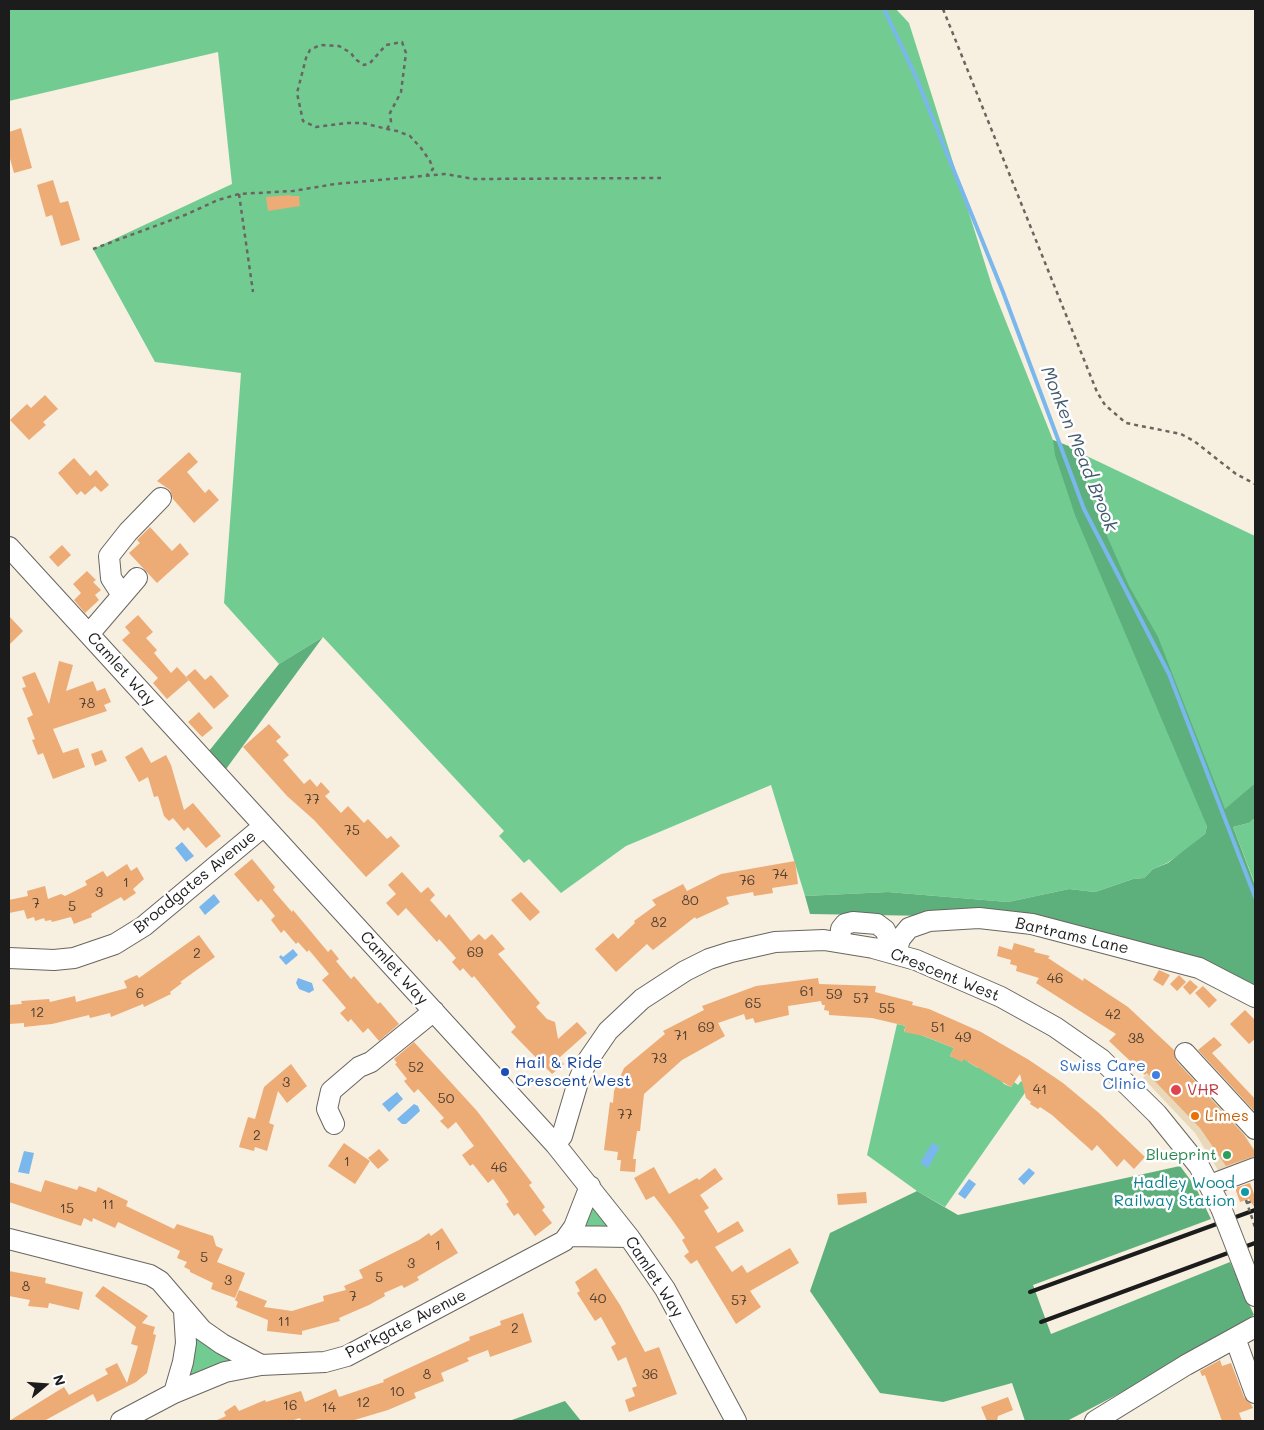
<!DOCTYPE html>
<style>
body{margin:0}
#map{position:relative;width:1264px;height:1430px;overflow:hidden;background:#f7efdf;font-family:Mali,sans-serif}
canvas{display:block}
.frame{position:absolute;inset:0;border:10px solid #1c1c1c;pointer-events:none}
.north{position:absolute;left:20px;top:1360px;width:50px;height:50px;-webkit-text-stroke:4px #fff;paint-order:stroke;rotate:72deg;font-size:14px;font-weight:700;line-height:20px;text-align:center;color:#1c1c1c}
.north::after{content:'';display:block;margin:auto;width:18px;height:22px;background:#1c1c1c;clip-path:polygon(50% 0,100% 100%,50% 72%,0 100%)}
</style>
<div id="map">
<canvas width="1264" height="1430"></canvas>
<div class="frame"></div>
<div class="north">N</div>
</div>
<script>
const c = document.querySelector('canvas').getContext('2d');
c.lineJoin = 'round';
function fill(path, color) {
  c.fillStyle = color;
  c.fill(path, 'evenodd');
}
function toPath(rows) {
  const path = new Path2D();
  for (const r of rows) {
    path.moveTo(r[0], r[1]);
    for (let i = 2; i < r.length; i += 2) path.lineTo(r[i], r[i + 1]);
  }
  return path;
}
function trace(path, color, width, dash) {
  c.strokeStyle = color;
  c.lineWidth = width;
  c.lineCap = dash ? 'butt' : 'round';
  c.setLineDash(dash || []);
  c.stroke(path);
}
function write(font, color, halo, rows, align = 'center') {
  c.font = font + ' Mali,sans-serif';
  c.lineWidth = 5;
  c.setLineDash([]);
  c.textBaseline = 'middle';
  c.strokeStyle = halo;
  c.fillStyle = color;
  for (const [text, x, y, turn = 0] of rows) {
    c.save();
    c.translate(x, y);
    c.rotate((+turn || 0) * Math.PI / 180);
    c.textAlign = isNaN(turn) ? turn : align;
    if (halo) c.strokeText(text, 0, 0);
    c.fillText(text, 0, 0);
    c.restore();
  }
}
const built = toPath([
 [1169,1052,1236,1121,1253,1148,1255,1147,1255,1163,1221,1175,1195,1133,1143,1078]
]);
const green = toPath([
 [9,9,896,9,909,23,993,289,1053,440,1255,536,1255,783,1207,826,1205,834,1182,853,1167,863,1153,869,1144,878,1133,879,1095,892,1069,889,1008,902,888,892,805,896,771,785,626,846,561,893,529,859,524,863,499,836,504,831,323,637,279,664,224,603,241,373,155,362,93,249,232,184,218,52,9,101],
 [1255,818,1255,884,1233,827,1249,823],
 [897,1024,906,1026,904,1031,921,1035,954,1048,950,1056,962,1061,966,1052,972,1054,968,1062,978,1068,984,1059,1004,1084,1011,1087,1014,1082,1018,1085,1021,1081,1029,1087,945,1207,917,1191,867,1155],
 [592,1204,608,1223,607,1228,583,1228],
 [193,1333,235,1360,194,1374,189,1374]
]);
const forest = toPath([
 [1053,440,1074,448,1096,511,1129,586,1158,637,1225,809,1255,783,1255,818,1249,823,1233,827,1255,885,1255,991,1187,958,931,916,810,914,805,896,888,892,1008,902,1069,889,1095,892,1133,879,1144,878,1153,869,1168,863,1205,834,1207,826,1075,515,1055,455],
 [323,637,226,769,209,751,279,664],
 [1180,1166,1195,1186,1211,1219,1033,1285,1051,1334,1230,1262,1254,1315,1183,1360,1067,1421,1025,1421,1012,1383,943,1402,880,1393,810,1291,830,1233,917,1191,958,1215],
 [565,1401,581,1421,509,1421]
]);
const water = toPath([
 [182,842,194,856,186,862,175,848],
 [214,894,220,902,205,915,199,907],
 [293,949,298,955,286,965,279,957,281,955,283,957],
 [298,978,312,983,314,990,309,993,299,989,296,983],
 [397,1092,403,1099,389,1112,382,1104],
 [414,1104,418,1106,420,1111,406,1124,402,1124,397,1119],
 [932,1143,940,1147,928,1168,920,1163],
 [24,1151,34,1153,29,1174,18,1172],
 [1029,1168,1035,1173,1024,1185,1018,1179],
 [969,1179,976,1184,965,1199,958,1194]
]);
const stream = toPath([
 [884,9,916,77,1003,292,1084,509,1169,674,1255,897]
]);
const building = toPath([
 [21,128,32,168,14,173,9,155,9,132],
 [53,180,60,203,68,201,80,240,61,246,52,215,46,217,37,185],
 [290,195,291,196,299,196,300,206,268,211,266,197],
 [45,395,58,409,43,422,46,425,29,440,10,420,27,404,31,408],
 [189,452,198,462,187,472,205,493,209,489,219,500,194,523,173,499,170,490,157,481],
 [74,458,90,476,96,470,109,485,101,492,95,486,85,495,81,491,77,495,58,473],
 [150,527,172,551,180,543,189,554,157,583,129,553,140,543,137,540],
 [62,545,71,555,58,567,49,557],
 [87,571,96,580,93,582,101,590,95,595,99,600,85,613,74,600,81,593,73,584],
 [138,615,153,632,146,638,157,650,154,653,171,673,177,667,189,680,167,699,153,683,158,678,122,640,130,633,125,627],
 [9,616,23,631,9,645],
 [59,661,73,665,66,691,93,681,97,691,105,688,111,702,104,705,107,711,53,729,63,753,78,748,85,767,53,779,43,753,38,755,32,740,35,739,27,718,33,715,22,688,26,687,22,677,35,672,49,704],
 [195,669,205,680,211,675,229,696,214,709,186,677],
 [199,712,213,728,202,737,188,722],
 [269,724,281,737,276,741,289,755,283,760,304,784,310,779,317,787,321,782,330,792,325,796,341,813,348,806,364,823,368,819,387,839,391,836,400,846,366,877,314,820,287,796,243,747],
 [142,747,151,763,166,755,171,765,184,810,193,803,221,836,206,848,188,827,184,831,173,818,169,821,164,816,158,796,154,797,148,777,139,782,125,757],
 [102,750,107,761,95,766,91,754],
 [252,859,275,887,273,890,292,912,293,910,328,952,331,949,339,959,336,961,351,979,354,976,378,1004,380,1002,399,1024,379,1041,368,1028,363,1033,351,1019,348,1022,340,1013,346,1008,322,980,329,974,309,950,307,952,298,942,296,944,284,930,281,933,271,920,275,916,261,899,258,902,234,874],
 [795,861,798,884,772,888,773,893,754,896,753,892,726,897,729,904,696,919,695,917,653,950,647,944,616,972,595,949,613,933,618,939,635,923,634,921,656,905,652,900,683,884,687,891,721,874],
 [127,864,131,871,137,867,144,879,133,889,136,893,124,901,121,897,91,914,92,917,74,924,71,917,52,922,51,920,45,921,44,918,35,921,34,917,27,919,24,910,9,913,9,900,28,896,27,891,45,886,48,899,61,894,65,896,87,885,85,881,103,871,107,877],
 [402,872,421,893,428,887,435,895,430,900,446,918,449,914,471,941,479,934,485,940,492,934,505,949,498,954,540,1003,536,1007,547,1019,555,1022,558,1039,577,1022,587,1033,559,1058,564,1064,552,1074,511,1032,516,1027,474,976,472,978,463,968,460,971,452,962,456,958,439,939,437,942,406,908,398,916,386,903,396,894,388,885],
 [521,892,540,912,530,921,511,900],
 [199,935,215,957,180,982,182,983,170,992,171,994,144,1007,143,1004,111,1017,110,1013,90,1018,89,1015,52,1024,24,1027,24,1023,9,1024,9,1005,22,1004,21,1001,49,999,50,1002,75,996,76,1002,127,988,124,981,137,975,139,978],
 [1014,943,1035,949,1034,952,1050,956,1048,958,1083,981,1084,978,1128,1007,1174,1050,1176,1061,1244,1135,1255,1152,1255,1156,1226,1166,1200,1128,1147,1073,1145,1075,1109,1041,1116,1034,1036,983,1039,978,1016,971,1017,966,1010,964,1011,960,997,956,999,946,1012,950],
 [1159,970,1170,975,1163,986,1153,980],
 [1179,975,1186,982,1177,991,1170,984],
 [818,978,819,984,876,986,875,992,913,1002,912,1005,929,1009,981,1032,1029,1060,1063,1083,1099,1113,1145,1157,1134,1169,1124,1159,1117,1167,1097,1145,1092,1151,1052,1115,1040,1107,1038,1109,1030,1104,1031,1102,1026,1098,1020,1074,1011,1087,963,1059,962,1062,950,1056,954,1048,924,1036,904,1032,906,1026,872,1018,829,1015,829,1011,824,1010,825,1005,822,1005,821,1001,788,1006,789,1015,755,1023,753,1018,746,1020,744,1014,718,1023,725,1036,682,1060,644,1094,640,1131,637,1131,633,1159,636,1159,635,1172,620,1171,621,1160,617,1160,618,1152,604,1150,610,1102,613,1103,614,1091,624,1068,665,1034,663,1031,704,1010,702,1006,756,986],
 [1190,980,1198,987,1190,995,1183,987],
 [1203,986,1217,1000,1209,1008,1195,993],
 [1245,1010,1255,1020,1255,1039,1249,1044,1230,1024],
 [1214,1037,1222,1045,1212,1053,1255,1099,1255,1112,1198,1050],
 [414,1042,477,1111,532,1183,529,1185,545,1207,542,1210,552,1223,535,1236,518,1213,514,1216,506,1204,509,1202,493,1179,488,1183,473,1164,470,1166,462,1155,474,1146,456,1122,448,1129,440,1121,444,1118,418,1089,414,1093,404,1081,407,1079,395,1064,397,1063,394,1059],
 [291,1064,307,1086,287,1103,278,1091,269,1123,274,1125,267,1151,255,1147,254,1151,239,1147,248,1117,255,1119,264,1087],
 [344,1143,370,1161,355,1184,328,1166],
 [379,1149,389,1160,378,1169,368,1158],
 [654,1167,669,1194,697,1178,699,1180,715,1168,723,1179,700,1195,709,1208,704,1211,718,1233,738,1221,744,1231,715,1247,732,1272,742,1265,747,1273,790,1248,799,1263,750,1291,761,1307,736,1324,697,1260,691,1264,684,1256,689,1252,682,1240,685,1238,671,1218,654,1196,646,1200,634,1178],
 [45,1180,77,1190,79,1186,96,1192,98,1187,128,1201,126,1206,174,1229,177,1224,213,1236,216,1246,223,1249,217,1262,245,1273,235,1298,211,1289,213,1283,190,1272,190,1270,184,1267,187,1262,177,1258,180,1251,118,1222,115,1228,93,1218,92,1222,84,1218,81,1226,9,1202,9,1182,41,1192],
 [1250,1183,1255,1197,1255,1208,1249,1199,1240,1202,1235,1188],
 [866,1192,867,1203,838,1205,837,1194],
 [442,1228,458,1253,417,1277,419,1280,404,1288,402,1285,384,1293,385,1296,369,1305,339,1318,340,1321,302,1331,302,1335,267,1331,268,1320,236,1307,238,1302,235,1300,239,1290,267,1301,264,1307,292,1311,324,1301,323,1296,346,1290,344,1286,363,1278,359,1270,419,1240,429,1233,431,1236],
 [596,1268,620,1305,645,1352,659,1347,677,1394,629,1412,625,1400,635,1396,632,1388,637,1386,626,1357,618,1361,611,1347,616,1344,601,1317,595,1321,577,1293,580,1291,575,1282],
 [9,1271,46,1278,45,1283,83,1292,79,1310,49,1303,48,1308,28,1306,30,1300,9,1296],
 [103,1286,148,1316,142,1323,155,1327,153,1334,156,1335,147,1373,136,1382,97,1402,93,1394,44,1421,9,1421,64,1387,69,1395,108,1374,105,1369,117,1363,127,1383,138,1346,131,1344,136,1327,95,1296],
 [523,1313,532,1342,490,1357,488,1350,467,1358,469,1361,441,1373,444,1381,414,1393,416,1398,388,1410,351,1421,301,1421,300,1418,291,1421,215,1421,226,1416,224,1412,235,1405,239,1411,265,1400,266,1402,301,1391,305,1402,336,1389,339,1397,384,1382,383,1380,470,1340,469,1337,501,1325,500,1321],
 [1220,1360,1222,1366,1231,1363,1244,1397,1251,1404,1253,1408,1239,1413,1242,1421,1222,1421,1205,1375,1202,1376,1200,1371],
 [1008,1397,1013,1410,998,1416,997,1421,987,1421,981,1407]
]);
const path = toPath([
 [943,9,1097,392,1105,405,1126,423,1181,434,1194,441,1236,474,1255,484],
 [387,129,391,122,390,113,401,92,406,53,402,42,386,45,370,63,364,65,355,59,351,53,339,46,320,45,310,50,306,58,297,93,303,121,316,127,347,123,363,123,387,129,397,131,410,136,421,148,430,161,433,169,427,175],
 [239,194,253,292],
 [93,249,185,215,218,200,239,194,293,191,335,184,445,174,474,179,661,178],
 [1247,1203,1255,1200]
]);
const minor = toPath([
 [9,547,555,1144,629,1237,665,1289,736,1421],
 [122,595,111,578,109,556,128,532,161,498],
 [89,634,137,578],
 [840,942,841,929,845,924,853,922,877,924,885,930,888,937,886,951],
 [896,954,900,939,909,928,929,921,979,918,1032,924,1199,968,1255,997],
 [9,958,54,960,74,958,115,944,144,926,264,826],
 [1185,1053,1255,1129],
 [334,1124,327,1109,331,1091,359,1067,371,1062,434,1011],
 [555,1144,562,1136,578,1082,586,1063,608,1031,642,999,685,971,709,959,731,952,775,942,824,940,873,948,916,960,1001,997,1055,1027,1101,1059,1157,1114,1199,1166,1221,1208],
 [1210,1185,1255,1168],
 [569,1236,629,1237],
 [9,1239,150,1275,160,1281,202,1330,222,1344,261,1365],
 [1246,1272,1255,1296],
 [1235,1338,1255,1393],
 [174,1393,183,1362,186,1343,184,1311],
 [121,1421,174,1393,225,1372,261,1365,325,1362,347,1356,564,1241,574,1227,590,1186],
 [1095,1421,1186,1365,1255,1327]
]);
const rail = toPath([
 [1030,1292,1255,1210],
 [1041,1322,1255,1243]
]);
const pathBridge = toPath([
 [1246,1200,1255,1227]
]);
const minorBridge = toPath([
 [1221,1208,1246,1272]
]);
const markers = [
 [505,1072,5,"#1a4fb4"],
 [1156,1075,5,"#3f7fe0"],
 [1176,1090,6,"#e0444e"],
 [1195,1116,5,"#e8710a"],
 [1227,1155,5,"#2e9e5b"],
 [1245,1192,5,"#0f9aa8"]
];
const numberNames = [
 ["78",87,704],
 ["77",312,800],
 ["75",352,831],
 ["74",780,875],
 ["76",747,881],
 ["1",126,883],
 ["3",99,893],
 ["80",690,901],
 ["7",36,904],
 ["5",72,907],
 ["82",659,923],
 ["69",475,953],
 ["2",197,954],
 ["46",1055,979],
 ["61",807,992],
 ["6",140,994],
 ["59",834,995],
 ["57",861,999],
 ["65",753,1004],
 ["55",887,1009],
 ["12",37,1013],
 ["42",1113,1015],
 ["69",706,1028],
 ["51",938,1028],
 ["71",681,1036],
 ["49",963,1038],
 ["38",1136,1039],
 ["73",659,1059],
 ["52",416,1068],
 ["3",286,1083],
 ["41",1040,1090],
 ["50",446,1099],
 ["77",625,1115],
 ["2",257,1136],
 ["1",347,1162],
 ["46",499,1168],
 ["11",108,1205],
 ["15",67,1209],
 ["1",438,1246],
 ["5",204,1258],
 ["3",411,1264],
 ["5",379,1278],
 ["3",228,1281],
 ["8",26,1287],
 ["7",353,1297],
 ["40",598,1299],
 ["57",739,1301],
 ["11",284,1322],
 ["2",515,1329],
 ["8",427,1375],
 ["36",650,1375],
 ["10",397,1392],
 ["12",363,1403],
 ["16",290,1406],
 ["14",329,1408]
];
const streetNames = [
 ["Camlet Way",121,669,48],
 ["Broadgates Avenue",195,882,-39],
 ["Bartrams Lane",1072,936,13],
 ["Camlet Way",394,968,48],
 ["Crescent West",945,975,22],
 ["Camlet Way",654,1277,57],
 ["Parkgate Avenue",406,1324,-27]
];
const transitNames = [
 ["Hail & Ride",515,1063],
 ["Crescent West",515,1081]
];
const shopNames = [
 ["Swiss Care",1146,1066],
 ["Clinic",1146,1084]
];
const healthNames = [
 ["VHR",1187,1090]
];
const foodNames = [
 ["Limes",1205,1116]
];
const leisureNames = [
 ["Blueprint",1217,1155]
];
const cultureNames = [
 ["Hadley Wood",1235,1183],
 ["Railway Station",1235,1201]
];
const waterNames = [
 ["Monken Mead Brook",1079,449,68]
];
fill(built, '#e9d9ba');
fill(green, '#72cc92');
fill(forest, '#5db07c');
fill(water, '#7ab7ed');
trace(stream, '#7ab7ed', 4);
fill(building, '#edab75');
trace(minor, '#696660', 22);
trace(path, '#696660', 2.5, [4, 4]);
trace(minor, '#fff', 20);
trace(rail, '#1c1c1c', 4);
trace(minorBridge, '#696660', 22, []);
trace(pathBridge, '#696660', 2.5, [4, 4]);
trace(minorBridge, '#fff', 20);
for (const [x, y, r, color] of markers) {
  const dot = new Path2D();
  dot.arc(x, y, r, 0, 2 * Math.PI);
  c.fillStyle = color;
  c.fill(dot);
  trace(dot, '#fff', 2);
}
write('14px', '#504032', null, numberNames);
write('16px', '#1c1c1c', '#fff', streetNames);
write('16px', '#164399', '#fff', transitNames, 'left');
write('16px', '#366cbe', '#fff', shopNames, 'right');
write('16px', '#be3a42', '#fff', healthNames, 'left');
write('16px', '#c56008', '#fff', foodNames, 'left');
write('16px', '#27864d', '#fff', leisureNames, 'right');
write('16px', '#0d838f', '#fff', cultureNames, 'right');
write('italic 18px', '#425a70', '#fff', waterNames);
</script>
